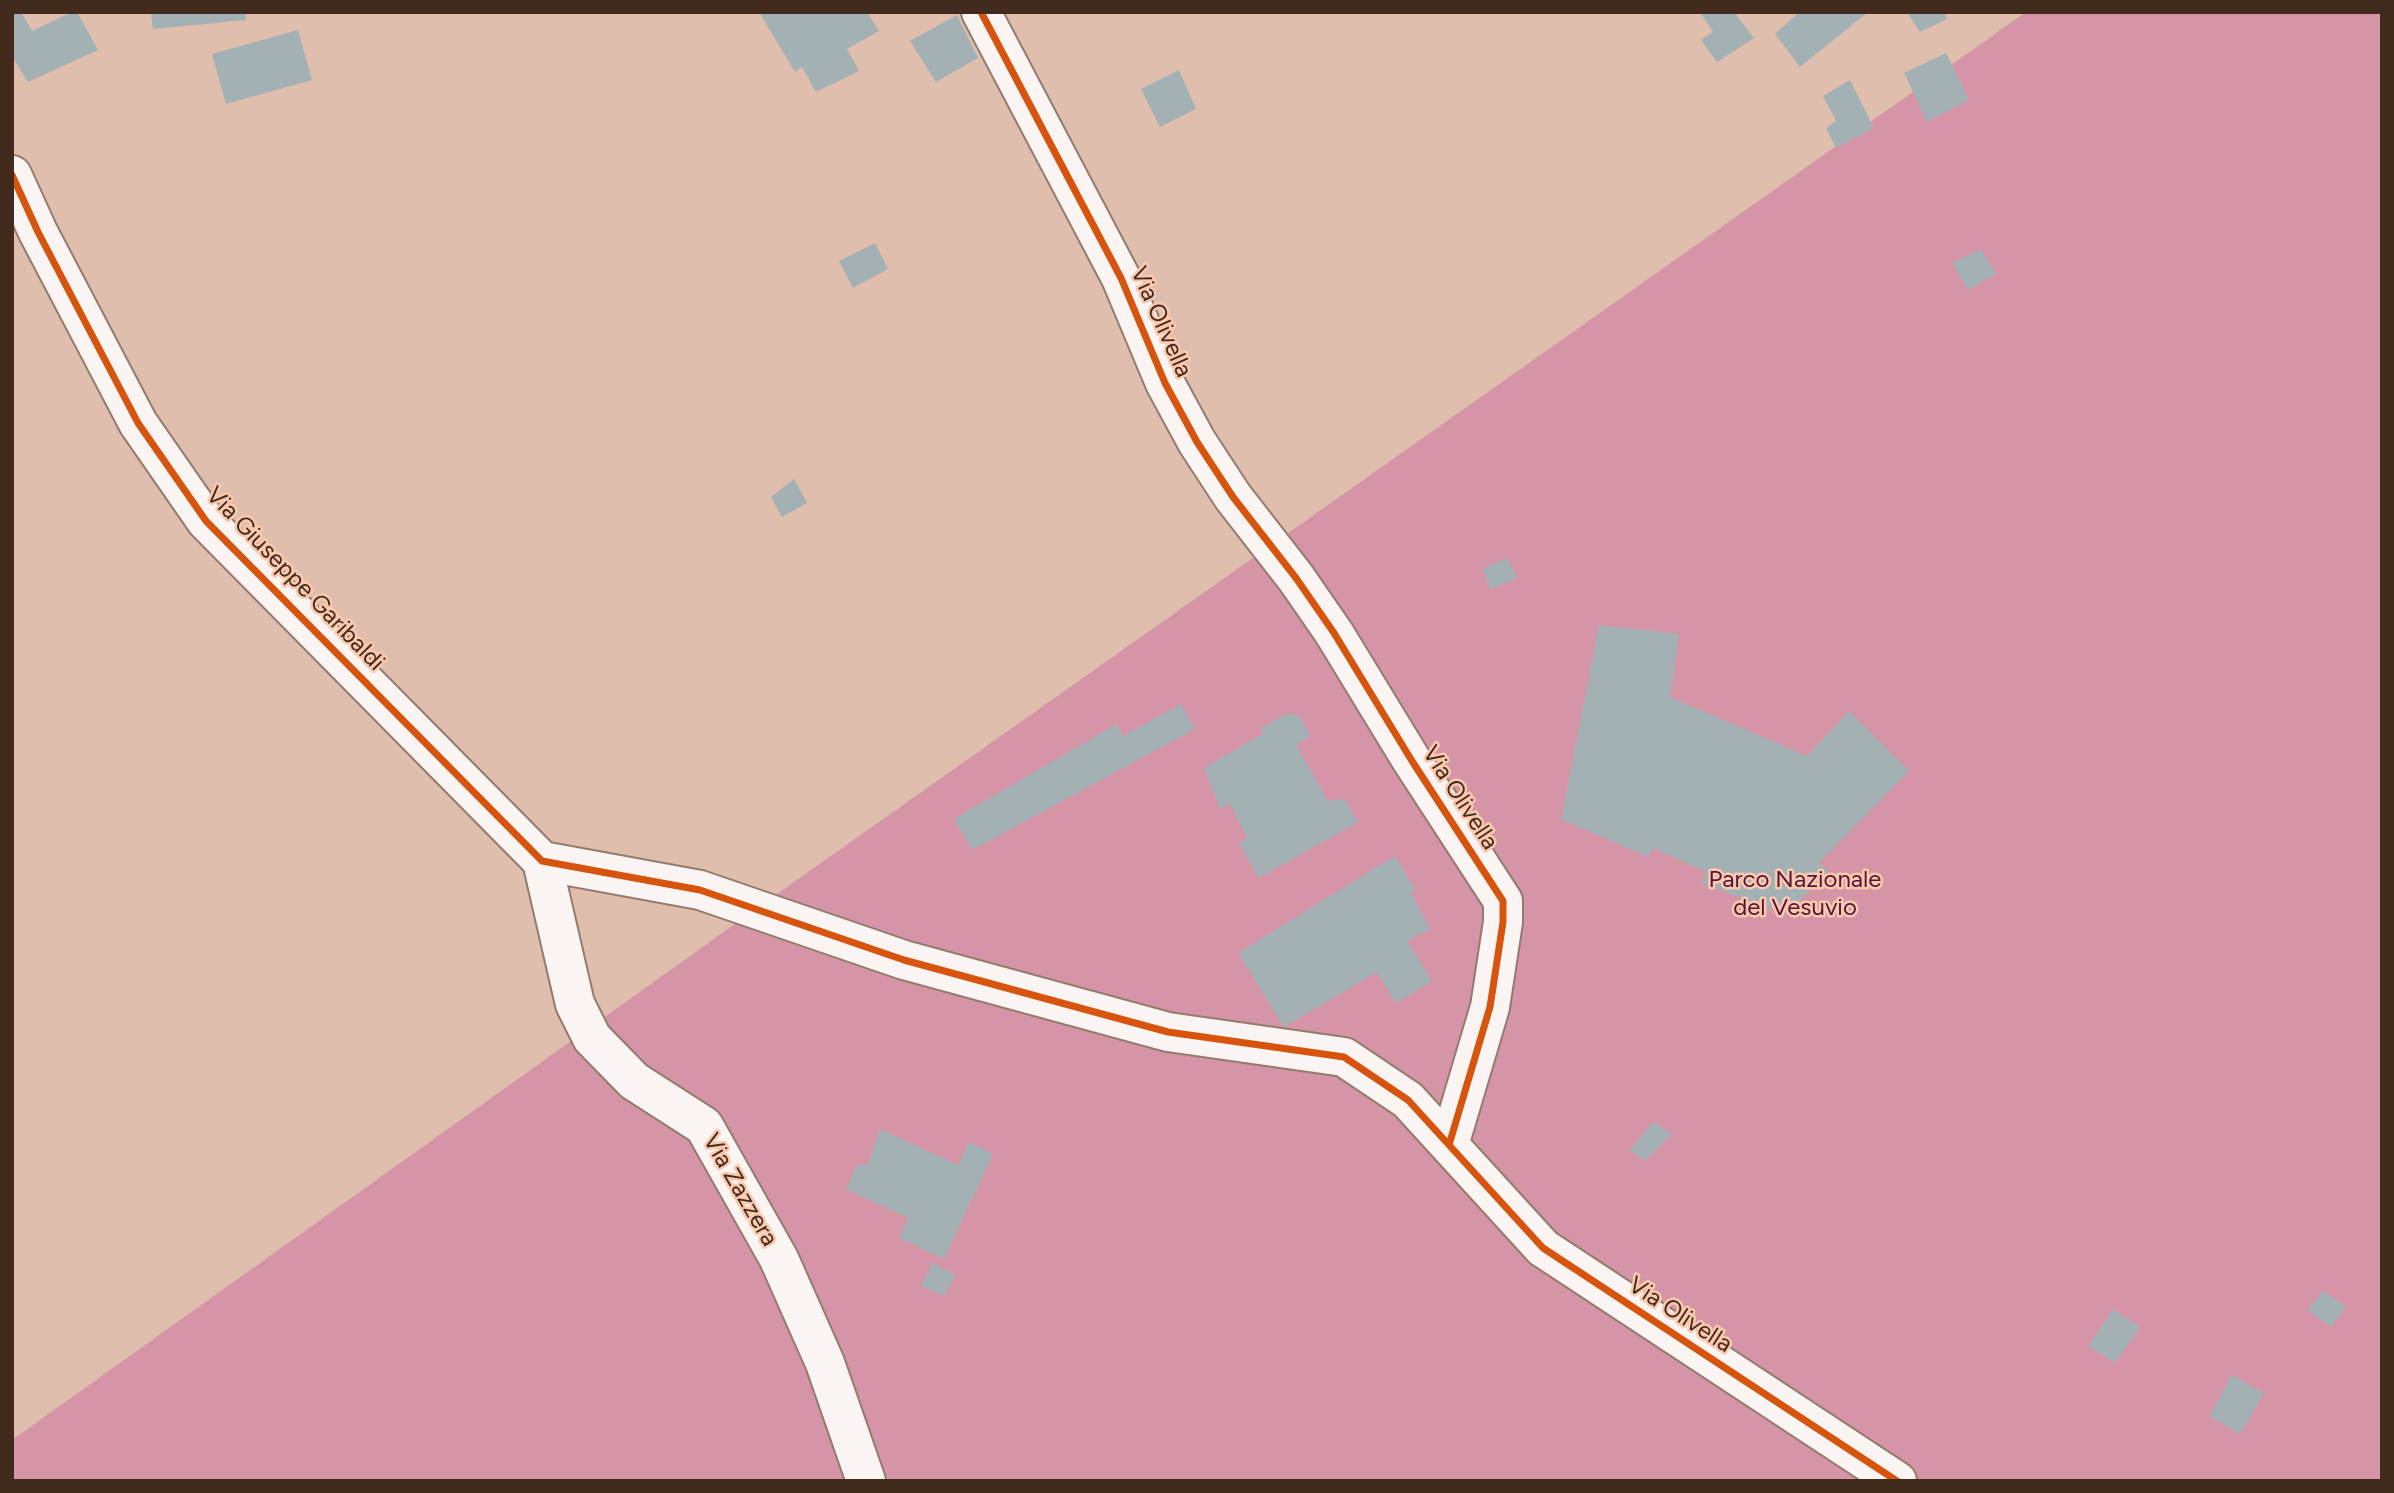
<!DOCTYPE html>
<style>
body{margin:0}
#map{position:relative;width:2394px;height:1493px;overflow:hidden;background:#dfbead;font-family:Figtree,sans-serif}
canvas{display:block}
.frame{position:absolute;inset:0;border:14px solid #422a1d;pointer-events:none}
</style>
<div id="map">
<canvas width="2394" height="1493"></canvas>
<div class="frame"></div>
</div>
<script>
const c = document.querySelector('canvas').getContext('2d');
c.lineJoin = 'round';
function fill(path, color) {
  c.fillStyle = color;
  c.fill(path, 'evenodd');
}
function toPath(rows) {
  const path = new Path2D();
  for (const r of rows) {
    path.moveTo(r[0], r[1]);
    for (let i = 2; i < r.length; i += 2) path.lineTo(r[i], r[i + 1]);
  }
  return path;
}
function trace(path, color, width, dash) {
  c.strokeStyle = color;
  c.lineWidth = width;
  c.lineCap = dash ? 'butt' : 'round';
  c.setLineDash(dash || []);
  c.stroke(path);
}
function write(font, color, halo, rows, align = 'center') {
  c.font = font + ' Figtree,sans-serif';
  c.lineWidth = 5;
  c.setLineDash([]);
  c.textBaseline = 'middle';
  c.strokeStyle = halo;
  c.fillStyle = color;
  for (const [text, x, y, turn = 0] of rows) {
    c.save();
    c.translate(x, y);
    c.rotate((+turn || 0) * Math.PI / 180);
    c.textAlign = isNaN(turn) ? turn : align;
    if (halo) c.strokeText(text, 0, 0);
    c.fillText(text, 0, 0);
    c.restore();
  }
}
const green = toPath([
 [2026,12,2382,12,2382,1481,12,1481,12,1440,784,889]
]);
const building = toPath([
 [12,12,21,12,32,31,72,12,77,12,98,50,28,82,12,56],
 [151,12,246,12,246,20,153,29],
 [759,12,867,12,879,31,847,49,859,71,816,92,802,67,795,72],
 [1700,12,1734,12,1754,38,1717,62,1701,40,1713,32],
 [1799,12,1868,12,1800,67,1775,34],
 [1907,12,1944,12,1947,19,1920,32],
 [957,15,978,58,936,82,910,41],
 [298,30,312,80,226,104,212,54],
 [1946,53,1969,100,1927,122,1904,73],
 [1179,70,1196,109,1160,127,1141,89],
 [1850,80,1874,128,1836,148,1826,128,1836,121,1823,96],
 [875,243,888,269,853,288,839,261],
 [1981,249,1996,274,1968,290,1952,263],
 [794,479,807,503,782,517,771,497],
 [1507,558,1517,578,1491,589,1482,569],
 [1599,625,1679,634,1670,697,1807,756,1849,711,1909,771,1819,863,1828,871,1787,915,1701,883,1706,872,1653,848,1648,857,1561,819],
 [1181,704,1195,729,972,850,954,819,1117,724,1123,736],
 [1288,713,1299,716,1310,736,1296,745,1328,801,1344,799,1358,822,1259,878,1239,843,1247,838,1230,804,1220,809,1204,768,1264,733,1261,728],
 [1395,856,1416,891,1411,893,1430,929,1407,941,1432,981,1396,1003,1377,972,1284,1027,1238,953],
 [1653,1122,1672,1134,1645,1161,1630,1150],
 [880,1129,958,1165,969,1142,993,1154,944,1259,899,1238,908,1218,846,1189,857,1165,868,1164],
 [933,1263,955,1275,944,1296,921,1286],
 [2323,1291,2346,1307,2331,1327,2308,1310],
 [2113,1309,2140,1327,2115,1363,2088,1346],
 [2232,1375,2264,1393,2240,1434,2209,1416]
]);
const minor = toPath([
 [981,12,1121,278,1165,383,1197,442,1233,497,1296,578,1334,633,1412,761,1503,901,1503,922,1490,1007,1449,1145,1543,1248,1897,1481],
 [12,175,38,232,138,423,206,521,542,861],
 [542,861,700,890,904,960,1168,1032,1344,1057,1408,1100,1449,1145],
 [542,861,575,1004,592,1038,634,1081,704,1126,779,1259,825,1363,866,1481]
]);
const cycleway = toPath([
 [981,12,1121,278,1165,383,1197,442,1233,497,1296,578,1334,633,1412,761,1503,901,1503,922,1490,1007,1449,1145,1543,1248,1897,1481],
 [12,175,38,232,138,423,206,521,542,861,700,890,904,960,1168,1032,1344,1057,1408,1100,1449,1145]
]);
const streetNames = [
 ["Via Olivella",1161,322,66],
 ["Via Giuseppe Garibaldi",295,579,46],
 ["Via Olivella",1460,798,57],
 ["Via Zazzera",740,1190,60],
 ["Via Olivella",1680,1315,33]
];
const parkNames = [
 ["Parco Nazionale",1795,880],
 ["del Vesuvio",1795,908]
];
fill(green, '#d695a7');
fill(building, '#a4b1b4');
trace(minor, '#947b6e', 42);
trace(minor, '#faf5f3', 38);
trace(cycleway, '#d7540e', 7);
write('24px', '#422a1d', '#fac8ad', streetNames);
write('24px', '#541439', '#fac8ad', parkNames);
</script>
